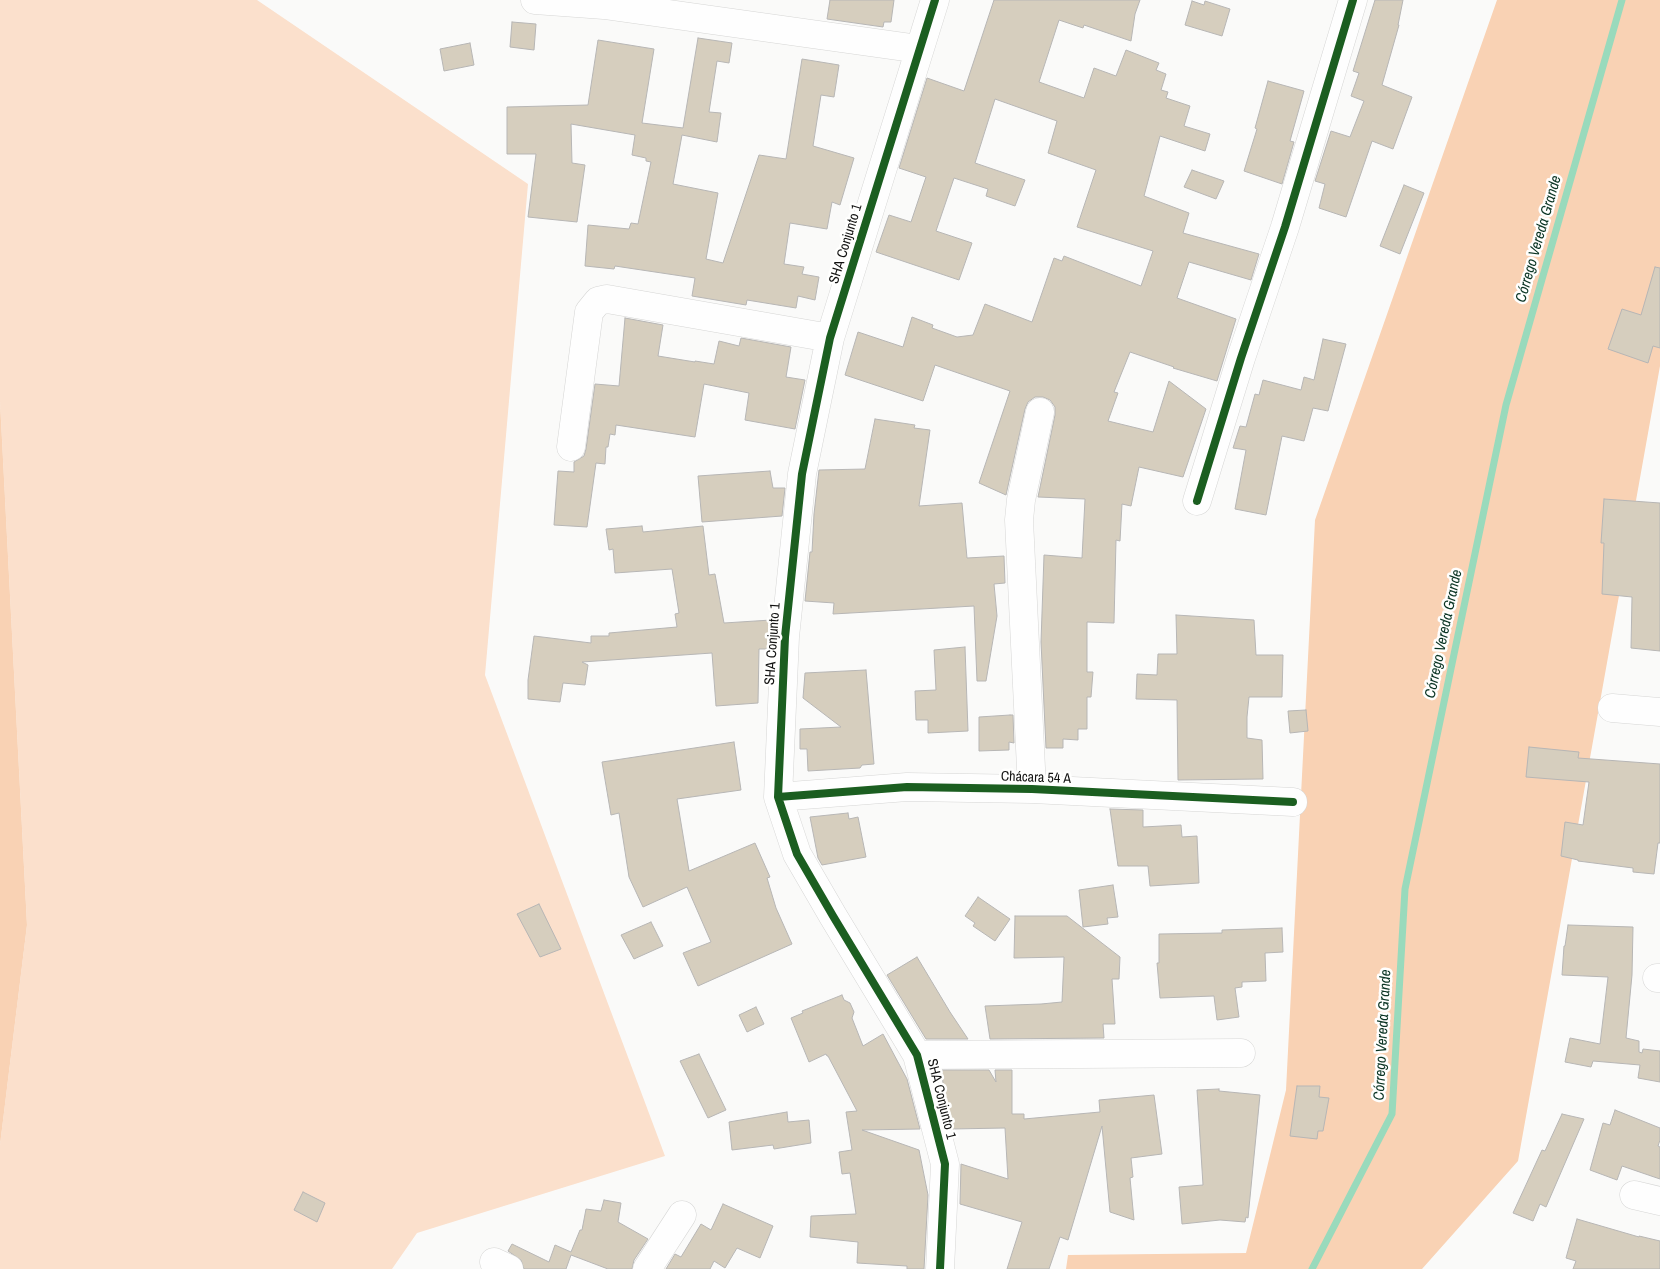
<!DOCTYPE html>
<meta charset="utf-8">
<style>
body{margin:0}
canvas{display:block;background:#fafaf9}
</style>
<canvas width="1660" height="1269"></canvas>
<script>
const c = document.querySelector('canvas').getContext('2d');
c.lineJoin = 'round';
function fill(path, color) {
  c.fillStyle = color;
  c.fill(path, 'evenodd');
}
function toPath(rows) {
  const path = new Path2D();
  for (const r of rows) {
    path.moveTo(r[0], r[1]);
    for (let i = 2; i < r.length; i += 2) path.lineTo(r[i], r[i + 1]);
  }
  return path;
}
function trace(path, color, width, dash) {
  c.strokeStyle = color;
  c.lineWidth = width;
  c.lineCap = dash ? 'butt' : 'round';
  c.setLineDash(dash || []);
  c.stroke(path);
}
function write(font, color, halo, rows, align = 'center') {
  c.font = font + ' "Archivo Narrow",sans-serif';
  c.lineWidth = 5;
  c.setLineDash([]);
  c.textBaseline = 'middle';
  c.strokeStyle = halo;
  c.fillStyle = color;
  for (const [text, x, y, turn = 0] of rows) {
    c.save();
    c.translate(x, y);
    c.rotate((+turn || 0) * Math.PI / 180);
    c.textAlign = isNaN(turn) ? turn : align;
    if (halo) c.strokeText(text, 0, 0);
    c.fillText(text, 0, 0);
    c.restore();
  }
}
const green = toPath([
 [0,0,257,0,528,184,485,675,665,1156,417,1233,392,1269,0,1269,0,1145,27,925,0,401]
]);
const forest = toPath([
 [1497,0,1660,0,1660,366,1518,1161,1422,1269,1066,1269,1068,1255,1246,1253,1286,1090,1315,520],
 [0,401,27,925,0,1145]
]);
const stream = toPath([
 [1312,1269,1392,1114,1405,889,1506,405,1622,0]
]);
const building = toPath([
 [830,0,894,0,891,22,884,22,883,27,827,19,830,0],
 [994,0,1140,0,1135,14,1131,41,1084,25,1083,28,1059,20,1039,82,1084,98,1094,68,1116,76,1126,50,1159,63,1156,70,1166,74,1161,90,1168,92,1166,98,1190,106,1184,126,1210,134,1205,151,1160,136,1144,196,1189,213,1183,233,1259,254,1251,280,1189,262,1177,298,1236,319,1217,381,1173,368,1174,367,1130,352,1114,392,1118,393,1108,421,1153,432,1169,381,1206,409,1183,477,1139,467,1131,506,1122,504,1120,541,1116,540,1114,623,1087,622,1087,672,1093,672,1091,697,1087,697,1087,729,1078,729,1078,740,1063,739,1063,748,1046,748,1041,642,1044,555,1082,558,1085,499,1038,497,1055,415,1055,407,1050,400,1043,397,1035,397,1028,402,1025,409,1006,495,979,483,1010,391,935,365,923,401,845,375,858,332,903,347,912,317,933,325,932,328,957,337,973,335,985,304,1032,322,1054,258,1062,261,1064,256,1141,286,1153,251,1077,227,1096,170,1048,153,1057,121,995,99,975,163,1025,180,1015,206,986,196,988,189,954,178,936,231,972,243,959,280,876,252,889,215,911,222,926,177,899,168,927,78,964,91,994,0],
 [1375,0,1403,0,1398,25,1399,25,1382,85,1412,97,1393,149,1372,141,1346,217,1319,208,1325,184,1315,181,1331,131,1350,137,1364,101,1351,96,1359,73,1353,71,1375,0],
 [1192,1,1204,5,1205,1,1230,9,1222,36,1185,25,1192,1],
 [512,22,536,24,534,50,510,47,512,22],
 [698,38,732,43,729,63,717,61,709,112,721,113,717,142,682,135,673,184,718,193,706,259,723,263,759,155,786,159,802,59,839,65,834,97,821,95,813,146,854,158,840,205,832,202,827,229,790,223,784,264,804,267,802,274,819,277,815,300,798,296,796,308,747,300,746,305,692,296,695,278,615,266,614,269,585,266,588,225,629,229,631,223,638,224,651,162,646,161,646,158,632,155,635,135,571,124,572,163,585,165,577,222,528,217,536,154,507,154,507,107,588,105,598,40,654,49,642,123,683,128,698,38],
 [470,43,474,65,444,71,440,49,470,43],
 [1268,81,1304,91,1290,141,1294,142,1282,184,1244,171,1257,129,1255,128,1268,81],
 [1192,170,1224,181,1216,199,1184,187,1192,170],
 [1404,185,1424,193,1400,254,1380,246,1404,185],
 [1655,267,1660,268,1660,348,1653,346,1648,363,1608,349,1622,309,1641,315,1655,267],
 [625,318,663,325,658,356,695,362,695,361,714,364,719,341,739,346,741,338,791,347,786,377,805,380,795,429,745,420,749,393,704,384,695,437,616,425,615,435,610,434,608,447,606,447,605,464,596,463,587,527,554,525,558,471,574,472,574,462,584,456,586,449,595,384,619,386,625,318],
 [1323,339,1346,344,1328,411,1313,408,1304,441,1282,436,1266,515,1235,509,1246,450,1233,448,1240,426,1246,427,1255,394,1259,395,1263,380,1301,390,1304,377,1314,380,1323,339],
 [875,419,915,425,914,428,930,430,919,506,962,503,967,558,1004,556,1005,583,994,584,997,616,986,681,977,681,974,606,833,614,834,603,805,601,810,552,812,552,814,514,819,470,865,469,875,419],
 [770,471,773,488,785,488,782,516,702,522,698,476,770,471],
 [1604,499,1660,503,1660,651,1631,648,1632,597,1602,594,1604,543,1601,543,1604,499],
 [642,526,643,532,703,526,709,575,715,574,724,623,771,620,767,649,759,649,758,703,716,706,712,653,582,662,588,665,585,685,563,683,560,702,528,699,528,680,534,636,591,643,591,636,609,636,609,633,677,627,675,614,679,613,672,569,615,573,613,549,609,550,606,529,642,526],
 [1176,615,1254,620,1256,655,1283,655,1282,697,1249,697,1247,717,1247,738,1262,740,1263,779,1178,780,1177,700,1136,699,1137,674,1157,675,1158,654,1177,654,1176,615],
 [965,647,968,731,928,733,928,720,916,720,915,691,936,690,934,650,965,647],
 [866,670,874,764,862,765,860,768,808,771,807,749,800,749,800,729,841,727,803,698,805,673,866,670],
 [1306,710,1308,731,1290,733,1288,711,1306,710],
 [1010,715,1013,715,1014,743,1009,742,1009,750,979,751,979,717,1010,715],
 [734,742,741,790,677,799,689,871,755,843,770,877,767,878,776,908,792,944,698,986,683,953,711,942,687,887,643,907,629,877,619,813,611,815,602,762,734,742],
 [1529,747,1579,752,1578,758,1660,764,1660,843,1658,843,1654,874,1633,872,1633,868,1578,861,1578,860,1561,856,1565,822,1583,825,1589,782,1526,777,1529,747],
 [1110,809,1143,810,1143,827,1181,825,1182,837,1197,836,1199,883,1150,886,1148,866,1118,866,1110,809],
 [848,813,849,819,858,817,866,857,822,865,818,858,810,817,848,813],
 [1113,885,1118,917,1107,918,1108,924,1083,927,1079,890,1113,885],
 [978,897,1010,919,995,941,973,926,975,923,965,916,978,897],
 [539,904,561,949,540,957,517,914,539,904],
 [1015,916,1067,916,1120,957,1119,979,1112,979,1115,1024,1103,1024,1104,1038,990,1039,985,1006,1041,1004,1062,1002,1064,957,1014,958,1015,916],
 [651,922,663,946,634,959,621,935,651,922],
 [1568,925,1633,927,1632,975,1626,1038,1639,1041,1639,1052,1642,1053,1643,1049,1660,1051,1660,1082,1638,1078,1640,1065,1593,1061,1591,1067,1565,1062,1570,1038,1600,1044,1608,977,1562,975,1564,946,1565,946,1568,925],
 [1282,928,1283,952,1265,953,1266,981,1242,982,1242,987,1235,988,1239,1017,1217,1020,1214,996,1160,998,1157,963,1159,963,1159,934,1222,933,1222,930,1282,928],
 [917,957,950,1012,968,1039,926,1039,887,975,917,957],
 [842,995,844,1000,850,1003,854,1012,852,1018,863,1046,883,1034,907,1079,920,1129,862,1130,919,1150,928,1195,924,1269,907,1269,907,1266,857,1263,858,1242,810,1237,811,1216,856,1214,850,1173,842,1174,839,1152,852,1150,846,1112,857,1111,828,1056,827,1056,826,1054,809,1062,791,1018,803,1013,802,1011,842,995],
 [756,1007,764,1024,747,1032,739,1015,756,1007],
 [699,1054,726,1110,708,1118,680,1061,699,1054],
 [942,1070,989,1070,996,1082,995,1070,1012,1070,1012,1114,1024,1114,1024,1119,1100,1112,1099,1100,1154,1095,1162,1154,1131,1158,1133,1177,1130,1178,1134,1220,1110,1212,1102,1126,1068,1240,1060,1237,1049,1269,1007,1269,1022,1222,960,1204,961,1164,1008,1179,1005,1128,952,1129,944,1098,942,1070],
 [1297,1086,1320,1086,1319,1097,1329,1098,1323,1131,1318,1131,1317,1139,1290,1136,1297,1086],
 [1219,1089,1219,1091,1260,1095,1248,1218,1246,1217,1245,1222,1220,1220,1182,1224,1179,1187,1203,1185,1197,1090,1219,1089],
 [1615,1110,1660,1128,1660,1140,1658,1146,1660,1147,1660,1179,1622,1166,1617,1180,1590,1170,1603,1123,1610,1125,1615,1110],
 [787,1112,788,1122,809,1120,811,1143,774,1149,773,1145,732,1150,729,1122,787,1112],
 [1562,1114,1584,1119,1546,1207,1540,1204,1533,1221,1513,1213,1542,1150,1545,1151,1562,1114],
 [303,1192,325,1203,317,1222,294,1210,303,1192],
 [604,1200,621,1203,618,1222,648,1239,634,1260,632,1269,608,1269,571,1255,566,1269,524,1269,521,1260,508,1251,512,1244,549,1262,555,1245,571,1252,580,1230,582,1230,586,1209,601,1211,604,1200],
 [723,1204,773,1226,760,1258,737,1248,725,1268,714,1261,710,1269,666,1269,675,1254,681,1257,701,1224,711,1230,723,1204],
 [1577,1219,1639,1237,1639,1236,1660,1241,1660,1269,1573,1269,1576,1261,1566,1258,1577,1219]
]);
const minor = toPath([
 [535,0,604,5,919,49],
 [935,0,830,338,802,474,785,637,778,797,797,854,833,916,917,1055,945,1164,940,1269],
 [571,447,589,312,598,301,607,299,830,338],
 [1197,501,1241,358,1285,227,1353,0],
 [1612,708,1660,712],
 [1032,789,1019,520,1021,500,1040,412],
 [778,797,907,787,1032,789,1293,802],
 [1657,978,1660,978],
 [917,1055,1241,1053],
 [1634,1195,1660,1201],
 [494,1262,509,1269],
 [647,1269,682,1215]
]);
const cycleway = toPath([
 [935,0,830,338,802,474,785,637,778,797,797,854,833,916,917,1055,945,1164,940,1269],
 [1197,501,1241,358,1285,227,1353,0],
 [778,797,907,787,1032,789,1293,802]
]);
const streetNames = [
 ["SHA Conjunto 1",846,244,-73],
 ["SHA Conjunto 1",773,644,-86],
 ["Chácara 54 A",1036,778,2],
 ["SHA Conjunto 1",941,1099,76]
];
const waterNames = [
 ["Córrego Vereda Grande",1539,239,-74],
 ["Córrego Vereda Grande",1444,634,-78],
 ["Córrego Vereda Grande",1383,1035,-87]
];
fill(green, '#fbe0cc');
fill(forest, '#f9d2b4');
trace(stream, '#99dabc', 7);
fill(building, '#d6cebe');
trace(building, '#b7b6b5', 1);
trace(minor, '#d6d6d5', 29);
trace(minor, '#fefefe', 28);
trace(cycleway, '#1b5e20', 8);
write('14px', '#121211', '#fffffe', streetNames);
write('italic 15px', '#0b3524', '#fffffe', waterNames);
</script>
